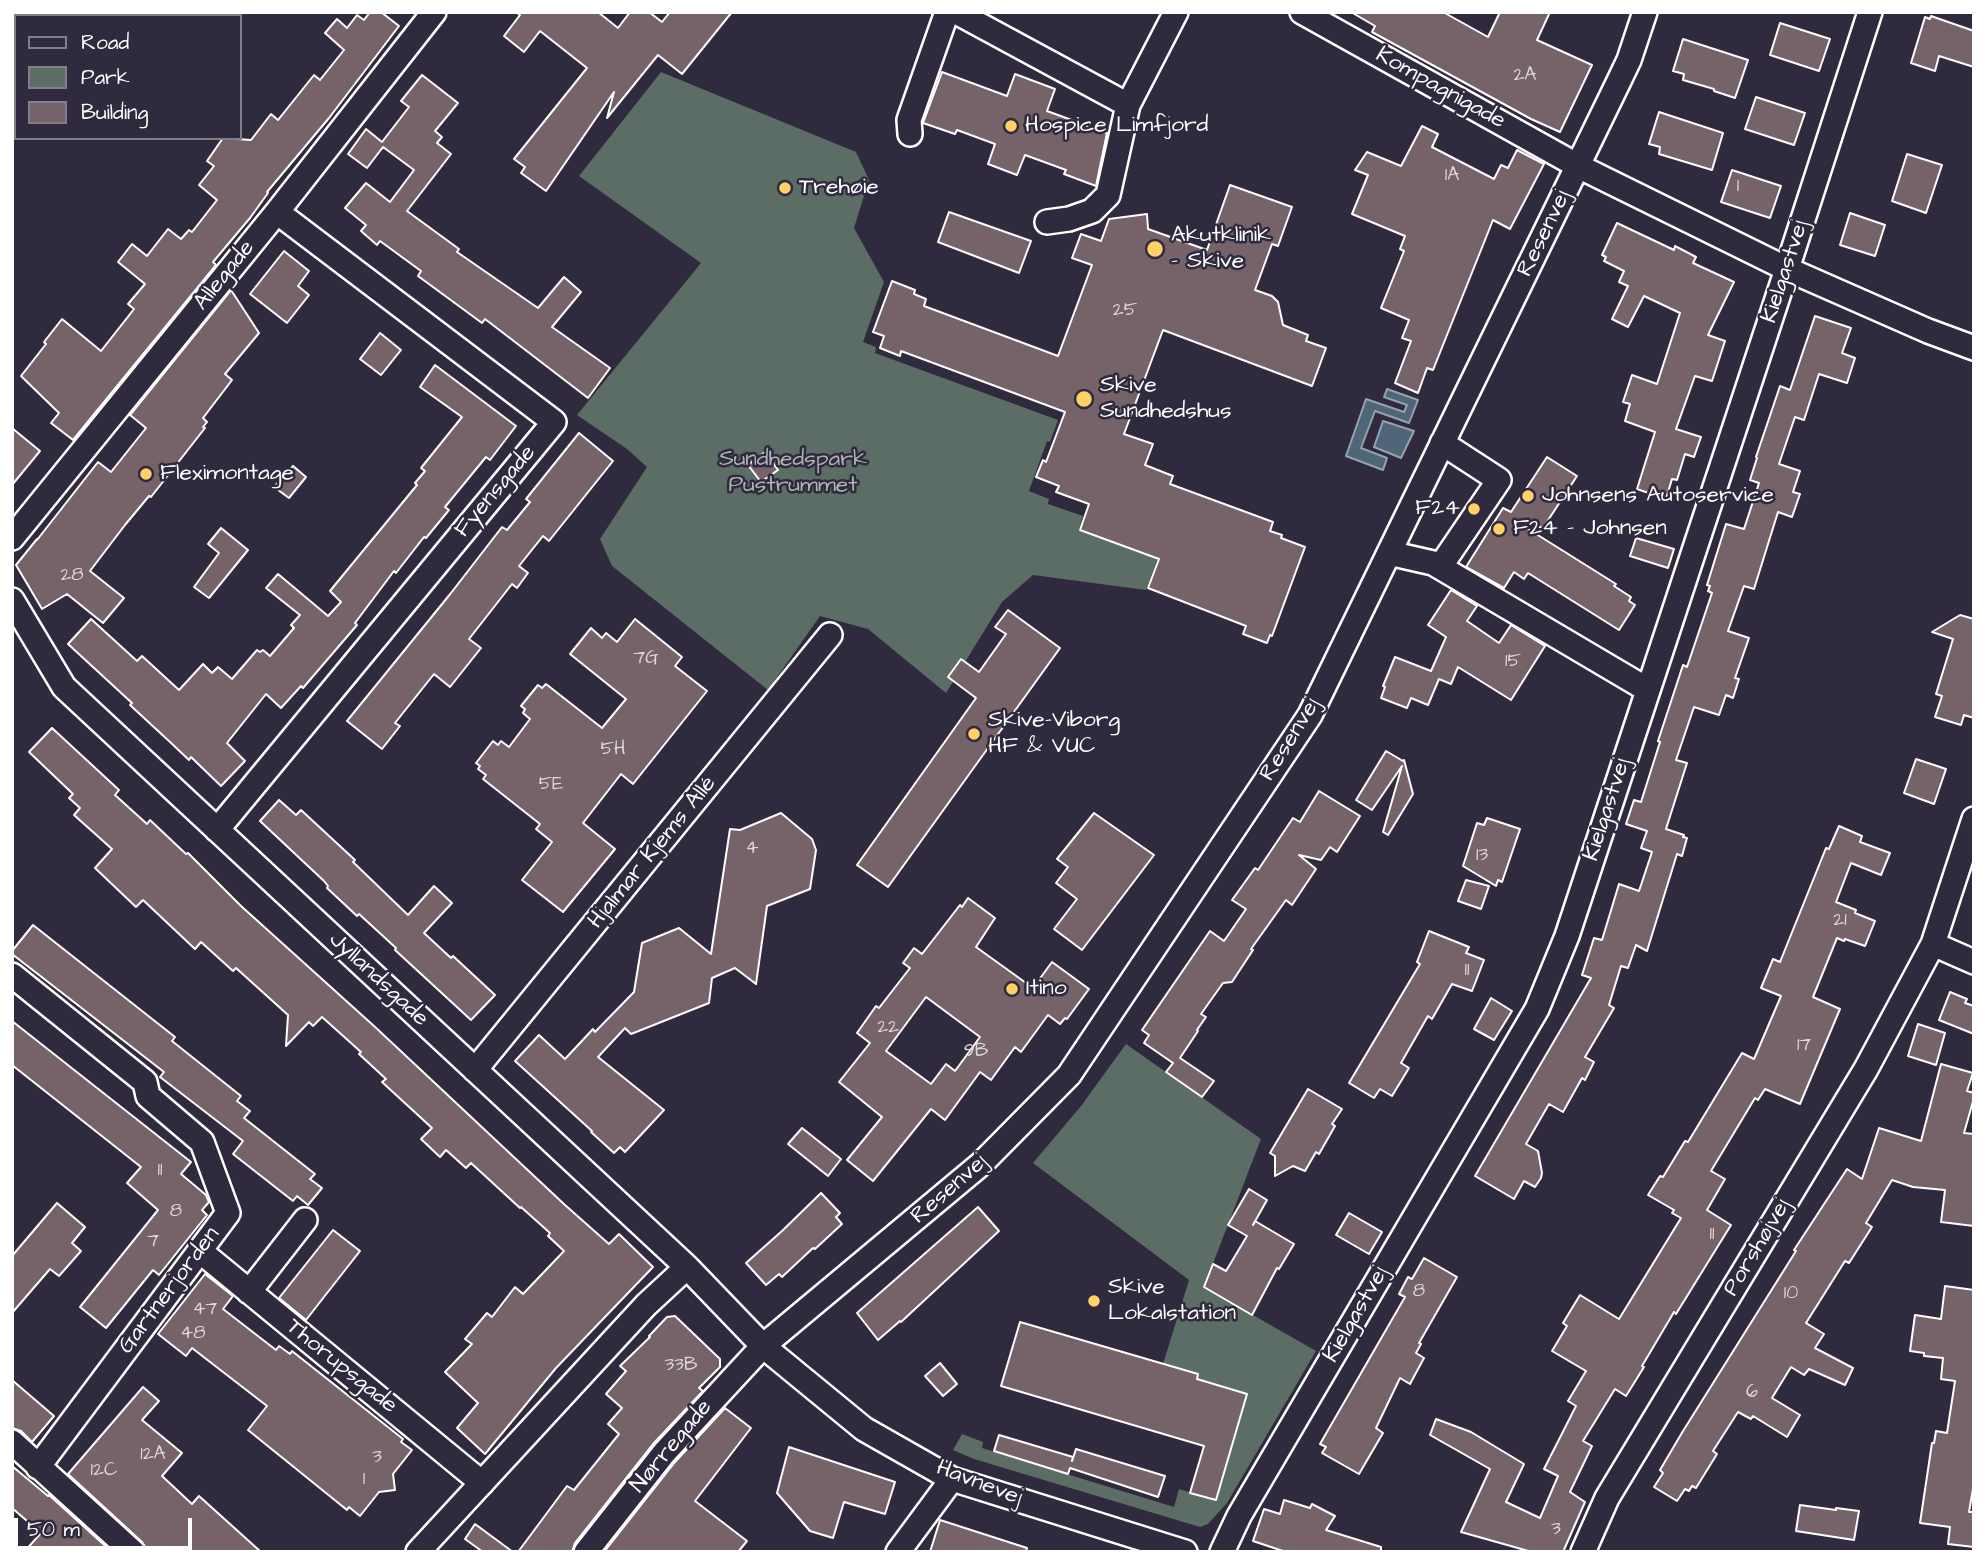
<!DOCTYPE html>
<meta charset="utf-8">
<style>
body{margin:0}
#map{position:relative;width:1986px;height:1564px;overflow:hidden;background:#2f2a3d;font-family:"Architects Daughter",sans-serif}
canvas{display:block}
.frame{position:absolute;inset:0;border:14px solid #fff;pointer-events:none}
.legend{position:absolute;left:14px;top:14px;width:228px;height:126px;box-sizing:border-box;background:#2f2a3d;border:2px solid #827f8b;margin:0;padding:9px 12px;list-style:none;font-size:21px;color:#fff}
.legend li{display:flex;align-items:center;gap:14px;height:35px}
.legend b{width:35px;border:2px solid #827f8b}
.scale{position:absolute;left:14px;top:1518px;width:178px;height:32px;box-sizing:border-box;border:4px solid #fff;border-top:0;padding-left:9px;font-size:21px;line-height:24px;white-space:nowrap;color:#fff;-webkit-text-stroke:5px #2f2a3d;paint-order:stroke}
</style>
<div id="map">
<canvas width="1986" height="1564"></canvas>
<div class="frame"></div>
<ul class="legend">
<li><b style="height:9px;background:#2f2a3d"></b>Road</li>
<li><b style="height:19px;background:#5b6d65"></b>Park</li>
<li><b style="height:19px;background:#766269"></b>Building</li>
</ul>
<div class="scale">50 m</div>
</div>
<script>
const c = document.querySelector('canvas').getContext('2d');
c.lineJoin = 'round';
function fill(path, color) {
  c.fillStyle = color;
  c.fill(path, 'evenodd');
}
function toPath(rows) {
  const path = new Path2D();
  for (const r of rows) {
    path.moveTo(r[0], r[1]);
    for (let i = 2; i < r.length; i += 2) path.lineTo(r[i], r[i + 1]);
  }
  return path;
}
function trace(path, color, width, dash) {
  c.strokeStyle = color;
  c.lineWidth = width;
  c.lineCap = dash ? 'butt' : 'round';
  c.setLineDash(dash || []);
  c.stroke(path);
}
function write(font, color, halo, rows, align = 'center') {
  c.font = font + ' "Architects Daughter",sans-serif';
  c.lineWidth = 5;
  c.setLineDash([]);
  c.textBaseline = 'middle';
  c.strokeStyle = halo;
  c.fillStyle = color;
  for (const [text, x, y, turn = 0] of rows) {
    c.save();
    c.translate(x, y);
    c.rotate((+turn || 0) * Math.PI / 180);
    c.textAlign = isNaN(turn) ? turn : align;
    if (halo) c.strokeText(text, 0, 0);
    c.fillText(text, 0, 0);
    c.restore();
  }
}
const green = toPath([
 [661,72,856,152,869,180,854,228,884,282,863,342,876,347,875,353,1058,420,1050,442,1047,441,1029,491,1049,499,1048,504,1083,516,1079,529,1158,558,1146,590,1033,575,1002,602,946,693,868,629,820,616,768,690,612,566,600,539,647,467,627,449,577,415,701,263,579,176],
 [1126,1044,1261,1139,1204,1287,1316,1351,1227,1503,1208,1524,1200,1527,974,1459,953,1450,962,1434,983,1442,982,1448,1174,1507,1179,1489,1215,1500,1247,1394,1197,1379,1198,1374,1163,1364,1189,1280,1033,1163,1081,1106]
]);
const water = toPath([
 [1387,389,1418,400,1409,423,1375,411,1361,448,1387,458,1383,470,1346,456,1366,399,1404,412,1407,405,1384,397,1387,389],
 [1383,421,1414,431,1401,458,1374,447,1383,421]
]);
const building = toPath([
 [370,12,381,12,399,26,329,118,267,192,268,193,250,218,213,262,216,265,73,440,51,423,59,413,21,376,46,344,44,342,62,319,101,351,134,309,128,304,145,284,118,262,132,244,147,256,168,229,181,239,189,230,192,232,217,200,199,185,214,166,207,161,223,138,251,140,271,114,278,120,314,75,320,80,344,50,325,33,337,19,347,28,357,15,364,20,370,12],
 [516,12,598,12,618,28,630,12,649,12,662,22,670,12,732,12,682,74,658,55,607,118,614,92,546,191,521,173,525,167,514,159,587,68,540,31,524,52,504,36,520,15,516,12],
 [1351,12,1443,12,1488,37,1500,12,1550,12,1537,40,1592,65,1560,132,1531,119,1372,32,1375,26,1351,12],
 [1931,16,1974,31,1974,67,1939,56,1935,71,1911,63,1925,17,1930,19,1931,16],
 [1780,23,1830,39,1819,71,1770,55,1780,23],
 [1683,39,1748,60,1735,98,1714,91,1714,89,1683,80,1684,74,1673,71,1683,39],
 [942,72,1007,96,1015,74,1055,89,1047,111,1107,133,1096,186,1064,174,1066,170,1025,155,1017,175,988,164,995,144,957,130,955,134,923,123,942,72],
 [422,75,458,103,435,131,442,137,437,143,451,154,407,211,459,249,457,252,538,308,564,277,581,292,552,327,610,368,588,398,485,319,482,323,418,276,421,271,380,241,377,245,361,231,366,225,345,208,366,183,390,202,414,170,383,147,367,168,348,154,366,129,382,142,409,107,401,101,422,75],
 [1756,97,1805,113,1794,145,1745,129,1756,97],
 [1659,112,1723,133,1712,170,1659,154,1660,147,1649,144,1659,112],
 [1422,126,1438,134,1432,147,1494,179,1501,165,1508,168,1517,150,1544,164,1510,229,1493,220,1433,370,1427,368,1418,393,1395,383,1411,341,1402,338,1409,320,1381,308,1404,251,1400,249,1405,236,1352,214,1368,175,1355,170,1367,152,1401,166,1422,126],
 [1907,154,1942,165,1926,213,1892,201,1907,154],
 [1732,170,1781,186,1770,218,1721,202,1732,170],
 [1230,185,1292,207,1278,246,1272,244,1255,290,1272,296,1278,302,1283,325,1308,335,1306,341,1326,348,1312,386,1163,330,1124,434,1153,444,1145,465,1173,476,1170,484,1273,522,1270,531,1282,535,1281,538,1305,547,1272,636,1270,635,1267,643,1243,634,1246,626,1148,588,1159,559,1080,530,1089,504,1056,492,1059,486,1036,477,1043,460,1046,462,1065,412,901,351,900,356,880,348,884,336,873,332,892,281,915,290,914,294,926,299,924,306,1058,356,1092,265,1072,258,1081,234,1101,241,1109,219,1147,214,1148,229,1207,250,1230,185],
 [949,212,1031,241,1019,273,938,242,949,212],
 [1850,213,1885,225,1875,256,1840,245,1850,213],
 [1617,223,1674,250,1675,246,1696,257,1693,263,1734,282,1708,335,1725,341,1712,381,1695,376,1676,429,1701,437,1694,457,1685,454,1677,480,1672,479,1666,499,1637,489,1655,432,1625,421,1630,404,1623,402,1632,375,1657,384,1680,313,1644,296,1628,327,1612,319,1628,286,1619,282,1624,271,1604,261,1606,257,1602,255,1617,223],
 [284,251,309,271,298,286,309,295,287,323,250,294,284,251],
 [231,290,259,333,225,374,232,380,203,418,207,422,203,427,205,428,151,497,149,496,125,525,90,571,124,598,103,623,67,594,42,609,16,565,37,539,37,540,98,462,111,472,146,428,130,415,231,290],
 [1815,316,1851,328,1842,353,1855,358,1847,383,1819,374,1804,420,1795,417,1779,464,1800,471,1793,492,1800,494,1792,517,1778,512,1754,589,1744,586,1728,631,1749,638,1735,678,1739,679,1733,698,1726,695,1719,715,1694,707,1676,760,1687,763,1666,829,1684,835,1683,837,1687,838,1682,856,1677,854,1647,951,1636,945,1628,968,1621,966,1609,1005,1614,1008,1585,1057,1594,1062,1585,1080,1582,1078,1563,1112,1549,1104,1526,1144,1538,1151,1542,1173,1541,1178,1535,1187,1524,1181,1514,1199,1475,1176,1591,978,1582,975,1594,938,1602,940,1619,884,1639,891,1652,852,1641,848,1647,831,1626,824,1634,800,1641,802,1660,742,1658,741,1683,665,1687,667,1712,593,1708,591,1710,586,1707,585,1726,524,1744,529,1759,483,1750,480,1757,458,1756,457,1780,386,1790,390,1815,316],
 [380,333,401,350,381,375,360,359,380,333],
 [435,365,516,426,490,460,486,457,445,507,449,510,426,538,424,537,396,573,394,571,355,623,357,625,303,688,301,686,281,708,266,694,227,743,245,761,221,786,191,757,189,760,170,742,130,705,132,703,68,644,91,619,137,661,142,656,179,690,203,664,212,673,218,667,232,679,257,650,260,652,263,650,270,656,294,628,291,625,300,615,266,588,278,574,328,616,341,602,330,591,417,485,415,483,425,471,421,468,462,417,420,387,435,365],
 [12,428,40,451,12,485,12,428],
 [579,433,613,461,549,541,543,536,519,566,528,573,517,588,512,584,469,639,481,648,450,687,434,674,395,723,400,726,382,749,347,721,451,593,502,527,507,530,530,502,526,499,579,433],
 [765,452,778,470,761,482,748,465,765,452],
 [1547,457,1577,476,1543,528,1527,523,1525,527,1616,584,1614,586,1631,597,1629,601,1635,605,1619,630,1528,573,1524,579,1514,572,1504,588,1466,567,1503,508,1511,512,1547,457],
 [293,466,306,477,289,498,274,487,293,466],
 [221,528,248,550,209,598,194,587,219,553,208,544,221,528],
 [1636,538,1674,549,1668,568,1630,556,1636,538],
 [1451,590,1477,606,1467,621,1499,643,1511,625,1545,646,1511,700,1458,667,1451,684,1439,679,1428,705,1411,698,1407,708,1381,698,1385,687,1383,686,1395,657,1431,671,1446,637,1428,625,1451,590],
 [1008,610,1060,648,888,887,857,865,976,698,948,677,961,659,979,672,1006,634,995,627,1008,610],
 [1960,615,1974,619,1974,718,1964,715,1961,725,1935,717,1942,696,1936,694,1953,639,1932,632,1960,615],
 [635,619,682,657,675,666,707,691,633,784,621,774,583,823,615,849,563,912,522,880,552,842,536,829,540,824,483,779,486,775,478,769,480,766,476,763,493,741,498,745,501,741,509,747,530,719,523,713,525,709,521,706,538,685,542,688,546,684,602,728,626,699,570,654,591,628,602,638,606,633,617,642,635,619],
 [52,728,119,790,115,795,147,824,150,820,186,854,188,853,241,906,374,1026,565,1205,609,1244,619,1234,653,1267,556,1368,485,1454,457,1428,478,1403,445,1372,472,1344,465,1339,487,1313,492,1317,515,1287,523,1294,564,1251,548,1236,550,1233,521,1207,520,1208,471,1163,466,1168,446,1150,440,1157,421,1139,432,1128,382,1082,386,1079,359,1054,361,1052,322,1017,313,1026,309,1022,286,1046,288,1015,236,968,233,971,201,942,195,949,143,900,136,907,95,868,112,849,74,815,80,808,69,798,73,794,29,752,52,728],
 [1386,751,1403,761,1404,760,1413,794,1388,835,1383,832,1402,766,1372,810,1356,800,1386,751],
 [1916,759,1946,769,1934,804,1904,793,1916,759],
 [1319,791,1360,816,1337,852,1330,847,1321,860,1299,855,1316,869,1292,905,1286,900,1251,949,1253,950,1232,982,1223,983,1201,1014,1206,1017,1197,1030,1198,1031,1180,1058,1214,1081,1202,1097,1166,1072,1173,1063,1144,1043,1149,1035,1142,1030,1210,931,1224,941,1246,909,1232,900,1255,868,1258,870,1293,818,1300,822,1319,791],
 [279,800,296,815,301,810,355,860,353,862,408,915,434,886,452,903,424,933,451,958,453,956,495,995,471,1020,395,950,396,948,359,914,357,916,327,888,328,886,324,881,260,821,279,800],
 [781,813,812,839,816,850,810,889,767,906,756,984,735,968,712,978,709,1003,631,1034,625,1028,598,1057,664,1110,625,1152,620,1147,614,1153,591,1132,592,1131,515,1061,539,1035,565,1059,593,1029,595,1032,634,992,642,943,679,928,711,954,730,829,740,830,781,813],
 [1094,813,1154,855,1082,950,1054,929,1077,899,1056,883,1068,867,1057,859,1094,813],
 [1487,818,1520,829,1502,882,1498,880,1496,886,1463,866,1477,823,1484,825,1487,818],
 [1839,826,1862,836,1860,842,1890,853,1881,875,1851,863,1836,902,1856,910,1855,913,1875,921,1865,946,1845,939,1844,941,1837,938,1813,997,1840,1009,1800,1104,1765,1089,1758,1100,1755,1098,1711,1171,1725,1179,1707,1210,1731,1225,1676,1314,1674,1312,1642,1366,1644,1367,1626,1396,1615,1389,1583,1441,1592,1446,1570,1492,1585,1502,1563,1552,1532,1552,1461,1532,1490,1469,1430,1435,1436,1419,1471,1432,1524,1464,1506,1502,1540,1518,1558,1476,1544,1469,1576,1406,1568,1401,1586,1371,1552,1351,1567,1326,1563,1323,1580,1295,1619,1319,1681,1218,1672,1213,1674,1210,1648,1195,1660,1176,1663,1177,1685,1141,1688,1142,1742,1053,1754,1059,1781,996,1761,988,1773,959,1780,962,1826,848,1829,849,1839,826],
 [1466,880,1489,886,1481,909,1458,901,1466,880],
 [968,898,995,918,976,947,1033,988,1052,962,1089,989,1067,1019,1065,1018,1060,1024,1048,1015,1021,1052,1015,1047,991,1080,980,1072,945,1120,931,1109,873,1181,847,1160,882,1117,839,1082,870,1043,857,1033,876,1006,879,1008,910,968,903,963,914,948,922,954,960,905,962,907,968,898],
 [926,997,980,1037,955,1071,946,1064,931,1084,886,1051,926,997],
 [33,925,175,1037,172,1041,241,1096,237,1101,250,1111,244,1118,315,1174,310,1179,322,1188,308,1205,297,1196,293,1201,233,1154,243,1141,160,1077,164,1072,12,954,12,951,33,925],
 [1429,931,1469,947,1466,953,1484,960,1472,991,1452,984,1432,1019,1428,1016,1401,1063,1409,1068,1392,1096,1380,1089,1374,1098,1349,1083,1420,964,1417,962,1429,931],
 [1950,992,1967,999,1965,1003,1974,1006,1974,1034,1939,1020,1950,992],
 [1491,998,1512,1011,1494,1040,1474,1029,1491,998],
 [12,1021,191,1162,181,1174,206,1195,209,1202,202,1210,207,1215,159,1275,153,1270,106,1328,80,1307,158,1210,127,1183,141,1167,12,1065,12,1021],
 [1918,1024,1945,1033,1936,1065,1908,1056,1918,1024],
 [1941,1064,1973,1073,1967,1091,1974,1093,1974,1098,1964,1133,1974,1134,1974,1226,1941,1222,1945,1190,1913,1187,1892,1180,1866,1223,1872,1227,1849,1263,1845,1261,1806,1323,1824,1334,1815,1348,1853,1368,1845,1385,1809,1369,1804,1375,1791,1367,1772,1398,1800,1415,1787,1437,1753,1416,1751,1419,1738,1412,1713,1451,1717,1454,1696,1488,1692,1486,1689,1491,1685,1489,1677,1501,1654,1487,1663,1473,1660,1470,1683,1431,1796,1251,1794,1250,1847,1169,1862,1179,1879,1128,1921,1141,1941,1064],
 [1308,1089,1342,1109,1332,1124,1335,1126,1319,1154,1316,1152,1305,1171,1293,1166,1275,1176,1275,1156,1270,1153,1308,1089],
 [802,1128,841,1159,828,1176,788,1144,802,1128],
 [1249,1189,1267,1200,1253,1225,1255,1221,1294,1244,1279,1269,1277,1268,1252,1315,1204,1287,1213,1264,1226,1271,1247,1236,1228,1225,1249,1189],
 [821,1193,840,1213,836,1217,842,1224,815,1249,813,1248,782,1277,779,1274,766,1285,746,1263,782,1231,821,1193],
 [57,1203,85,1227,72,1243,81,1251,59,1276,50,1269,12,1313,12,1256,57,1203],
 [978,1207,999,1231,901,1322,900,1321,878,1340,857,1313,978,1207],
 [1349,1213,1382,1232,1369,1254,1336,1235,1349,1213],
 [333,1230,360,1251,306,1320,279,1298,333,1230],
 [1424,1258,1457,1277,1419,1343,1421,1344,1416,1353,1424,1358,1410,1384,1400,1378,1376,1428,1383,1433,1359,1474,1322,1453,1326,1447,1320,1444,1405,1297,1399,1294,1408,1277,1412,1279,1424,1258],
 [205,1274,233,1296,223,1309,276,1350,279,1346,290,1354,292,1351,403,1439,401,1442,412,1450,393,1474,395,1490,379,1492,360,1516,349,1507,347,1510,248,1430,267,1406,192,1348,186,1356,158,1334,205,1274],
 [1945,1286,1974,1290,1974,1483,1969,1512,1974,1512,1974,1547,1948,1544,1950,1527,1920,1523,1932,1443,1934,1443,1936,1431,1947,1433,1955,1381,1941,1379,1943,1358,1924,1356,1924,1353,1910,1351,1915,1315,1941,1319,1945,1286],
 [675,1316,720,1359,720,1367,699,1388,703,1391,653,1444,575,1543,572,1552,518,1552,567,1486,574,1490,619,1434,608,1424,622,1408,606,1394,626,1371,620,1366,650,1337,649,1336,667,1317,675,1316],
 [1020,1322,1198,1374,1197,1379,1247,1394,1216,1500,1190,1493,1204,1446,1001,1386,1020,1322],
 [940,1363,957,1384,943,1396,925,1376,940,1363],
 [12,1380,54,1416,32,1442,21,1431,12,1428,12,1380],
 [143,1387,159,1401,142,1420,182,1453,162,1476,192,1504,199,1496,261,1552,147,1552,142,1542,68,1474,143,1387],
 [725,1408,751,1428,695,1501,747,1541,738,1552,604,1552,675,1462,725,1408],
 [999,1435,1073,1457,1072,1461,1076,1449,1165,1476,1158,1497,1070,1468,1068,1474,994,1451,999,1435],
 [789,1447,895,1482,885,1514,844,1502,833,1538,810,1531,777,1493,789,1447],
 [12,1466,48,1496,49,1495,112,1552,24,1552,41,1533,12,1508,12,1466],
 [1284,1500,1310,1508,1312,1504,1335,1516,1326,1530,1381,1547,1381,1552,1286,1552,1253,1541,1264,1509,1280,1514,1284,1500],
 [1800,1505,1836,1510,1836,1508,1859,1511,1854,1540,1796,1531,1800,1505],
 [940,1520,1027,1548,1026,1552,930,1552,940,1520],
 [475,1524,513,1552,483,1552,465,1539,475,1524]
]);
const minor = toPath([
 [956,12,1128,105,1176,12],
 [1302,12,1578,166,1787,269,1928,331,1974,348],
 [36,16,38,12],
 [12,45,16,41],
 [910,134,909,120,947,12],
 [1047,222,1069,219,1092,211,1108,195,1128,105],
 [12,538,277,212,434,12],
 [1389,553,1433,563,1648,690],
 [1440,567,1499,480,1442,443],
 [12,600,64,687,687,1267,763,1346,864,1429,952,1479,1185,1552],
 [217,830,554,422,277,212],
 [1933,944,1974,962],
 [12,975,145,1082,148,1096,202,1142,228,1213,38,1467],
 [475,1070,830,635],
 [200,1251,482,1483],
 [249,1292,305,1220],
 [12,1442,133,1552],
 [418,1552,646,1305,687,1267],
 [586,1552,664,1453,763,1346,981,1164,1069,1075,1310,715,1618,83,1629,60,1645,12],
 [898,1552,952,1479],
 [1222,1552,1239,1516,1537,1009,1567,936,1787,269,1870,12],
 [1583,1552,1607,1498,1866,1069,1933,944,1974,819]
]);
const markers = [
 [1011,126,7,"#ffd166"],
 [785,188,7,"#ffd166"],
 [1155,249,9,"#ffd166"],
 [1084,399,9,"#ffd166"],
 [146,474,7,"#ffd166"],
 [1528,496,7,"#ffd166"],
 [1474,509,7,"#ffd166"],
 [1499,529,7,"#ffd166"],
 [974,734,7,"#ffd166"],
 [1012,989,7,"#ffd166"],
 [1094,1301,7,"#ffd166"]
];
const numberNames = [
 ["2A",1525,76],
 ["1A",1452,176],
 ["1",1738,187],
 ["25",1125,311],
 ["28",72,576],
 ["7G",646,659],
 ["15",1513,662],
 ["5H",613,750],
 ["5E",551,785],
 ["4",752,849],
 ["13",1482,856],
 ["21",1840,921],
 ["11",1467,971],
 ["22",888,1028],
 ["17",1804,1046],
 ["9B",976,1052],
 ["11",160,1171],
 ["8",176,1212],
 ["11",1712,1235],
 ["7",153,1242],
 ["8",1419,1292],
 ["10",1791,1294],
 ["47",205,1310],
 ["48",193,1334],
 ["33B",681,1366],
 ["6",1752,1393],
 ["12A",153,1455],
 ["3",377,1458],
 ["12C",104,1471],
 ["1",364,1480],
 ["3",1556,1530]
];
const streetNames = [
 ["Kompagnigade",1440,89,29],
 ["Resenvej",1545,234,-64],
 ["Kielgastvej",1786,272,-72],
 ["Allegade",225,276,-51],
 ["Fyensgade",496,492,-50],
 ["Resenvej",1291,740,-58],
 ["Kielgastvej",1608,810,-72],
 ["Hjalmar Kjems Allé",653,853,-51],
 ["Jyllandsgade",378,980,43],
 ["Resenvej",950,1190,-41],
 ["Porshøjvej",1758,1248,-59],
 ["Gartnerjorden",170,1291,-53],
 ["Kielgastvej",1357,1315,-60],
 ["Thorupsgade",341,1367,39],
 ["Nørregade",672,1447,-50],
 ["Havnevej",979,1484,21]
];
const poiNames = [
 ["Hospice Limfjord",1025,126],
 ["Trehøie",799,188],
 ["Akutklinik",1171,236],
 ["- Skive",1171,262],
 ["Skive",1100,386],
 ["Sundhedshus",1100,412],
 ["Fleximontage",160,474],
 ["Johnsens Autoservice",1542,496],
 ["F24",1460,509,"right"],
 ["F24 - Johnsen",1513,529],
 ["Skive-Viborg",988,721],
 ["HF & VUC",988,747],
 ["Itino",1026,989],
 ["Skive",1108,1288],
 ["Lokalstation",1108,1314]
];
const parkNames = [
 ["Sundhedspark",793,460],
 ["Pustrummet",793,486]
];
fill(green, '#5b6d65');
fill(water, '#4e6678');
trace(water, '#95a3ae', 2);
fill(building, '#766269');
trace(building, '#fff', 2);
trace(minor, '#fff', 28);
trace(minor, '#2f2a3d', 23);
for (const [x, y, r, color] of markers) {
  const dot = new Path2D();
  dot.arc(x, y, r, 0, 2 * Math.PI);
  c.fillStyle = color;
  c.fill(dot);
  trace(dot, '#2f2a3d', 2.5);
}
write('19px', '#ddd8da', null, numberNames);
write('23px', '#fff', '#2f2a3d', streetNames);
write('23px', '#fff', '#2f2a3d', poiNames, 'left');
write('23px', '#adb6b2', '#2f2a3d', parkNames);
</script>
